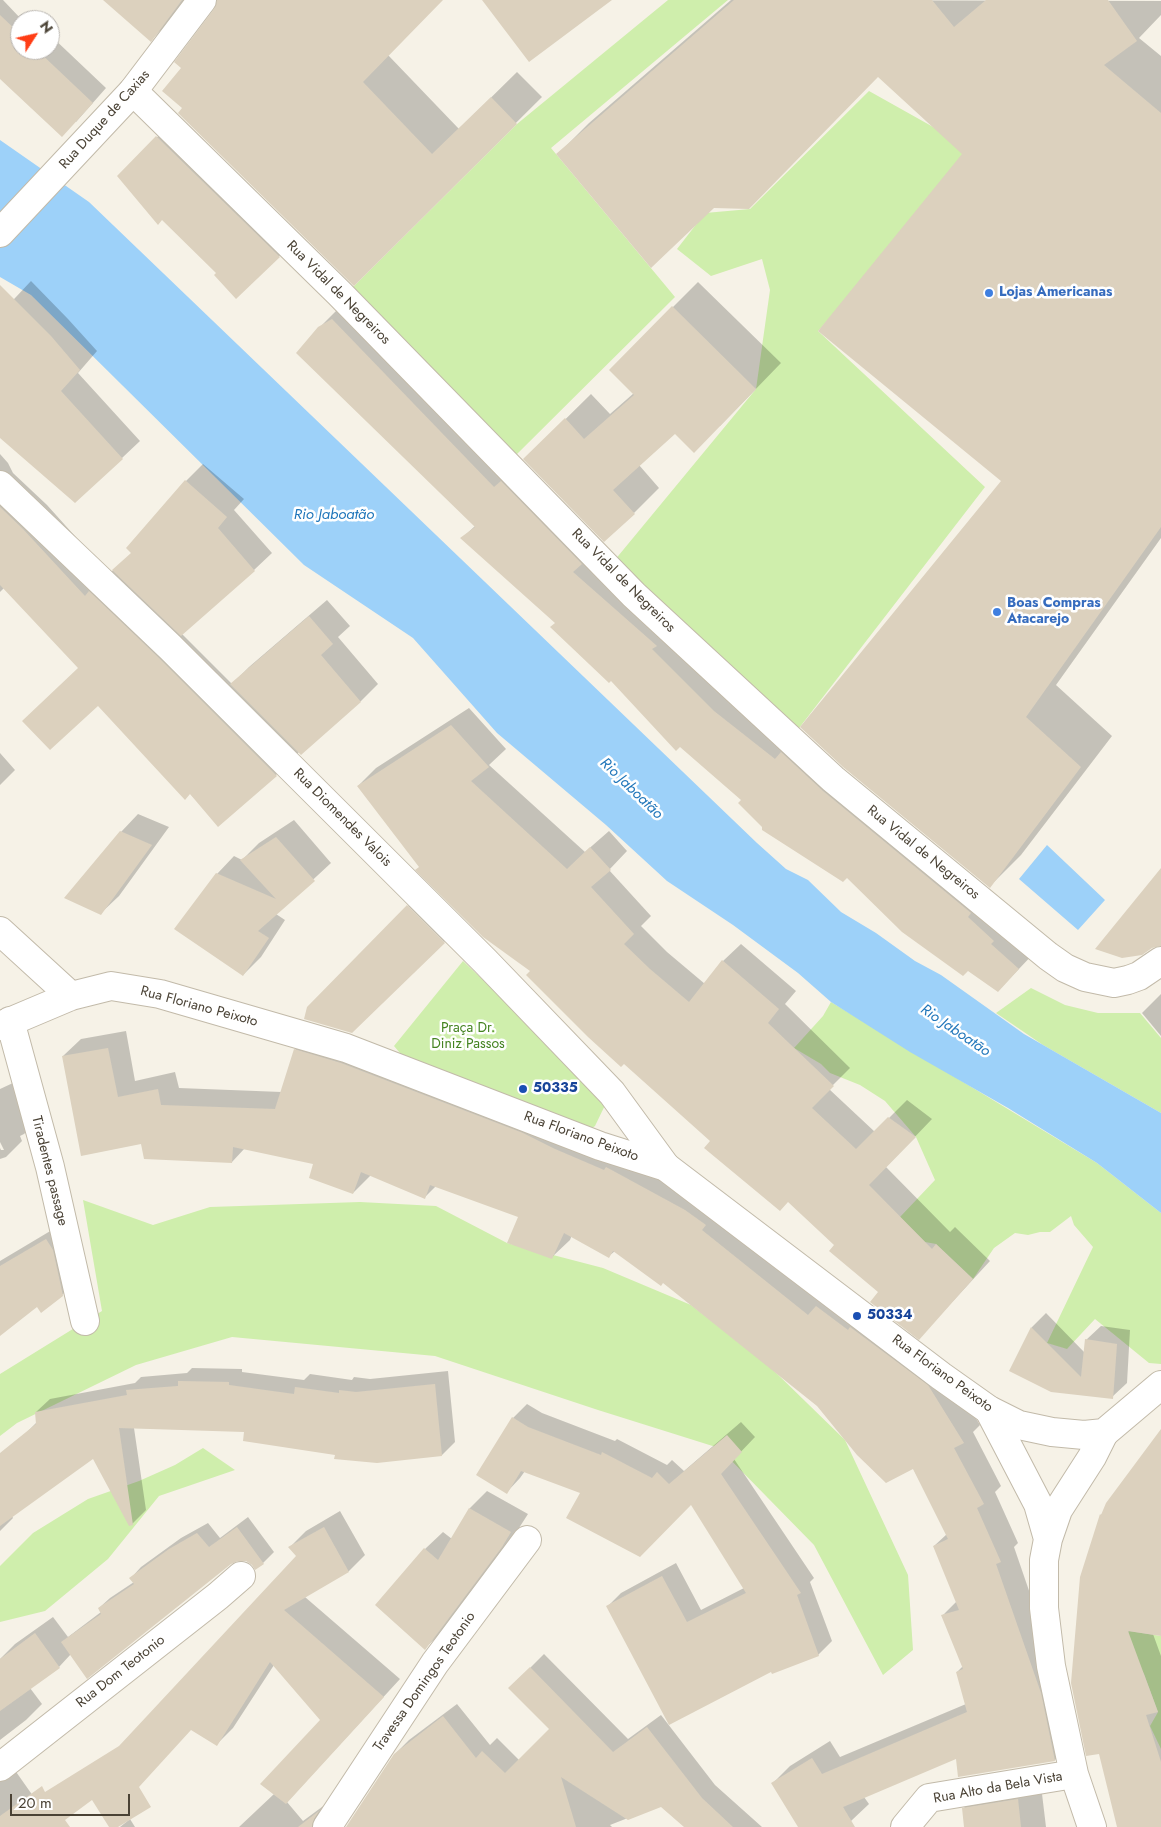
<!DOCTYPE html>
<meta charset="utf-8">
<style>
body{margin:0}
#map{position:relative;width:1161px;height:1827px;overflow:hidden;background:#f6f2e7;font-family:Jost,sans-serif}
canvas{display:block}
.north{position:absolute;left:10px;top:10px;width:50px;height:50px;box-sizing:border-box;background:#fff;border:1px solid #b7b3ae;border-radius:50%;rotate:55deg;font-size:14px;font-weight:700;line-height:20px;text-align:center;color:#4a4235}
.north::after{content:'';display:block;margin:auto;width:18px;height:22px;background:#ff3d15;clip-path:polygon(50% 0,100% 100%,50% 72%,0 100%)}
.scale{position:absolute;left:10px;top:1794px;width:120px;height:22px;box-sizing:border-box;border:2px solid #4a4235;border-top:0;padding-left:6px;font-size:15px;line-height:18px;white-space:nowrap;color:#4a4235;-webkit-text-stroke:4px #fff;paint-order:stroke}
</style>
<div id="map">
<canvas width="1161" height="1827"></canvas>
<div class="north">N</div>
<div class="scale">20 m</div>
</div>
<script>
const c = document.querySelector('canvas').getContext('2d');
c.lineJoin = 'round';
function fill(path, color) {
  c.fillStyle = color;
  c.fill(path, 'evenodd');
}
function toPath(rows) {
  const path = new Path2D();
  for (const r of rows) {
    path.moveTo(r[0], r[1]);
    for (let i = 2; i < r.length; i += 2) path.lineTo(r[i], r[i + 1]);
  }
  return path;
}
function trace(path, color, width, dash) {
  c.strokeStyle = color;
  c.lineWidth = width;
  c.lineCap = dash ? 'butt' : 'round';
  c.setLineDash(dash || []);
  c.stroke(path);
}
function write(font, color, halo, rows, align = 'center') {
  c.font = font + ' Jost,sans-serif';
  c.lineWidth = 5;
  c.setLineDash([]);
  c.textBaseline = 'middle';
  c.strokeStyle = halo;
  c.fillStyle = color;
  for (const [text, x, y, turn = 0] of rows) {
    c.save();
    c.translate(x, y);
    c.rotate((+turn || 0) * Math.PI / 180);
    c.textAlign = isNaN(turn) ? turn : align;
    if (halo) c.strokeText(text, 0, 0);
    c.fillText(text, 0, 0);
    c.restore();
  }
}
const green = toPath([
 [668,0,728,0,551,148,675,297,513,458,348,292,517,124],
 [869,91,935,128,989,145,818,331,985,487,796,732,614,561,756,389,770,290,762,259,711,276,677,249,705,213,750,209],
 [463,961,608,1099,595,1126,574,1142,411,1066,394,1046],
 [1031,988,1065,1005,1098,1013,1140,1013,1161,1038,1161,1113,1043,1045,996,1013],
 [831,1002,1097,1163,1161,1213,1161,1364,1149,1363,1095,1319,1067,1349,1047,1343,1093,1247,1074,1225,1071,1216,1050,1232,1040,1232,1028,1235,1015,1233,994,1248,973,1279,936,1244,925,1242,900,1217,935,1180,916,1137,885,1101,860,1085,830,1073,821,1064,794,1048,823,1016],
 [83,1200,153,1225,210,1207,360,1202,436,1206,507,1243,603,1268,691,1305,767,1364,845,1440,908,1575,913,1650,883,1675,814,1545,719,1448,598,1410,435,1356,232,1337,136,1365,17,1423,0,1436,0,1374,102,1311],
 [203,1448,235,1470,159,1496,108,1559,45,1611,0,1622,0,1566,33,1533,88,1499,139,1481,175,1465],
 [1129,1631,1161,1636,1161,1749,1150,1726,1158,1712,1144,1674,1124,1640]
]);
const water = toPath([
 [0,140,89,202,757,843,786,869,808,880,841,912,876,933,915,961,941,975,1024,1034,1161,1113,1161,1213,1097,1163,1008,1108,910,1052,831,1002,798,973,733,925,667,881,606,825,497,733,413,638,304,565,31,295,0,277],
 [1047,845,1105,900,1078,930,1019,879]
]);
const shadow = toPath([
 [0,0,3,0,22,20,20,20,20,50,50,50,50,35,106,88,76,122,0,77],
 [105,0,187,0,177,14,151,40],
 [219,0,442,0,388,55,459,129,517,72,542,97,354,284,184,108,183,68,216,10],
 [731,0,1161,1,1161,15,1139,38,1161,56,1161,538,1056,685,1112,736,1021,855,990,886,1003,481,964,153,879,75,558,154,589,123],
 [29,15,34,20,24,20],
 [173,121,295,241,236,297,218,273,119,176],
 [31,281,68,319,97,351,78,373,140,441,122,458,0,436,0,314],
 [698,282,781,363,720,426,675,432,639,465,659,488,634,513,525,459,591,394,610,414,634,393,673,307],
 [337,310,598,545,1036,951,998,991,847,877,763,827,743,800,612,680,557,623,462,538,475,526,319,328],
 [0,454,8,463,13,473,47,505,109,574,133,552,186,481,203,464,244,499,234,510,272,553,254,570,181,633,232,684,249,667,327,600,350,626,338,637,378,684,361,701,301,753,299,752,276,775,218,825,79,668,4,588,0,592],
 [469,708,506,749,489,765,585,852,609,831,627,851,609,870,651,916,641,926,667,952,705,984,723,961,741,944,796,991,785,1004,850,1068,829,1089,875,1132,907,1100,932,1119,886,1167,950,1232,955,1227,990,1261,919,1338,880,1291,836,1245,788,1201,712,1141,420,867,358,786,376,768],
 [0,753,15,770,0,785],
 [138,814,169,827,119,896,101,913,121,832],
 [294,820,331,863,276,914,285,920,261,957,243,975,217,874,234,856,242,860,259,843],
 [425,889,461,925,444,942,408,906],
 [1161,994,1161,1036,1142,1013],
 [126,1031,135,1081,175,1072,179,1088,282,1092,295,1050,313,1032,622,1153,945,1368,980,1425,973,1432,1001,1486,995,1492,1018,1543,1014,1547,1058,1675,1072,1743,1055,1760,957,1757,864,1797,869,1804,851,1821,842,1827,799,1827,773,1783,790,1766,830,1741,840,1757,966,1704,957,1672,963,1666,943,1615,957,1601,934,1546,947,1534,913,1468,818,1405,663,1282,615,1251,609,1256,572,1235,570,1240,552,1257,520,1217,436,1186,425,1197,371,1175,353,1193,315,1163,245,1148,232,1162,142,1142,63,1056,81,1039],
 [28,1076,41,1118,24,1134,20,1136,22,1141,6,1157,0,1159,0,1148,1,1150,4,1150,0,1142,0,1089],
 [62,1224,78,1279,62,1295,38,1305,0,1334,0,1261],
 [1046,1313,1085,1353,1086,1340,1101,1326,1130,1330,1127,1383,1112,1397,1011,1371,1032,1327],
 [192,1368,242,1369,242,1372,304,1380,310,1374,352,1380,354,1377,370,1379,448,1371,455,1442,442,1455,336,1454,245,1430,134,1428,146,1510,132,1524,93,1457,12,1516,13,1518,0,1531,0,1459,37,1422,36,1412,50,1399,135,1383,141,1377,187,1373],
 [527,1404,542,1413,615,1441,617,1439,667,1465,672,1460,684,1471,741,1422,755,1437,734,1459,814,1578,810,1582,832,1641,818,1655,607,1607,621,1593,676,1563,701,1610,744,1588,691,1503,582,1492,525,1471,520,1478,507,1492,513,1418],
 [1161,1432,1161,1635,1153,1634,1161,1656,1161,1827,1119,1827,1101,1515],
 [487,1491,528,1514,519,1528,443,1631,425,1648,425,1549,443,1532,452,1539,470,1508],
 [340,1511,365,1555,349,1571,305,1597,400,1679,287,1802,303,1821,330,1801,332,1827,239,1827,274,1794,321,1720,274,1665,233,1728,217,1744,297,1556,290,1547,306,1531],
 [248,1517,274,1552,263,1563,255,1568,253,1565,246,1560,237,1560,71,1654,59,1667,30,1688,42,1704,26,1720,0,1740,0,1659,15,1644,53,1617,68,1637,101,1612,99,1608,110,1598,134,1582,131,1578,141,1567,181,1538,208,1523,220,1538],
 [544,1654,628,1739,661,1715,715,1785,762,1827,685,1827,661,1805,610,1825,612,1827,347,1827,395,1754,409,1740,457,1704,490,1745,497,1738,519,1760,550,1729,510,1688],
 [0,1749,45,1813,30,1827,0,1827],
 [1040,1777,1046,1827,965,1827,963,1809,986,1786],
 [130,1819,135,1827,120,1827]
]);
const building = toPath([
 [103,0,182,0,151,42],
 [217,0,443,0,363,82,432,154,491,97,517,124,354,286,178,113,182,108,162,91,181,68,174,62,214,9],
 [482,0,612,0,529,62],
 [734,0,932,0,954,27,986,0,1108,0,1137,41,1104,65,1161,113,1161,527,1026,717,1081,767,990,888,843,767,800,727,1001,481,818,331,962,154,878,77,749,209,714,208,651,268,556,154],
 [0,15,20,34,20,50,37,50,93,103,62,137,0,79],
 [156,136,280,257,236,299,214,275,216,273,162,220,158,225,117,176],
 [0,285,51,336,80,370,61,391,123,459,75,503,0,438],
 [672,306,756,389,694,453,675,434,613,490,635,514,604,542,523,459,565,418,584,439,634,395,609,370],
 [332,319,494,487,501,481,582,564,573,572,657,646,652,649,714,711,775,759,781,752,823,791,971,913,968,917,994,941,991,944,1019,969,998,992,968,971,963,976,902,932,847,878,843,882,762,830,762,827,738,803,741,800,680,747,676,751,611,681,609,683,550,627,555,623,460,538,475,527,296,353,318,327],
 [185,480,227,517,218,528,255,571,181,636,112,570,131,553,126,548],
 [0,507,23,529,85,596,89,591,159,658,277,776,218,827,190,794,185,800,98,706,50,750,22,721,78,668,0,585],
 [309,616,333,644,321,655,361,702,301,755,230,684],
 [451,725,489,767,471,781,567,869,590,847,611,870,591,887,634,934,624,944,650,969,689,1002,722,960,779,1009,768,1023,834,1086,812,1108,856,1149,888,1117,916,1137,869,1185,932,1249,936,1244,973,1279,919,1340,870,1302,878,1292,829,1251,834,1245,788,1202,780,1211,704,1148,710,1141,624,1064,621,1067,588,1037,526,975,530,971,483,937,415,870,419,867,357,786],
 [120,831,152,845,101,915,64,898],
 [276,837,315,881,258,931,269,938,243,976,174,929,216,873,276,899,240,860],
 [1161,868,1161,946,1152,948,1142,955,1122,958,1095,949],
 [407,905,445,943,352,1033,304,1019,307,1007],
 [108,1048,118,1097,158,1089,161,1105,275,1109,294,1049,341,1063,523,1133,555,1149,604,1170,606,1167,685,1210,706,1225,702,1230,808,1315,816,1306,848,1330,850,1327,928,1385,964,1443,954,1448,984,1504,977,1508,1001,1562,996,1564,1041,1693,1055,1761,958,1777,956,1759,843,1807,855,1827,798,1827,771,1783,812,1758,822,1774,967,1712,956,1672,963,1669,941,1615,959,1610,933,1546,948,1539,913,1469,886,1483,857,1455,817,1406,663,1283,661,1286,613,1251,609,1258,564,1233,552,1259,507,1243,518,1217,430,1185,425,1199,361,1172,353,1194,309,1178,313,1164,233,1147,232,1163,144,1159,141,1144,81,1156,62,1056],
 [46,1239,53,1250,63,1296,41,1313,37,1307,0,1336,0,1266],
 [1031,1327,1081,1377,1085,1339,1117,1344,1113,1399,1051,1392,1009,1371],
 [178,1381,229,1382,229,1385,294,1394,295,1387,339,1393,339,1390,356,1392,435,1384,442,1456,377,1463,334,1459,335,1455,243,1441,244,1432,119,1428,133,1525,129,1526,93,1459,0,1526,0,1453,36,1424,35,1412,127,1395,126,1390,178,1386],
 [512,1417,528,1427,601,1455,602,1452,652,1478,657,1472,669,1484,727,1435,742,1452,721,1474,801,1593,797,1595,819,1656,772,1674,771,1672,669,1725,606,1606,662,1576,687,1622,746,1593,691,1505,640,1557,566,1518,580,1493,521,1471,507,1494,476,1475],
 [1161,1429,1161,1636,1128,1631,1158,1712,1146,1715,1161,1762,1161,1827,1117,1827,1099,1754,1086,1756,1071,1683,1080,1577,1100,1514,1101,1515,1106,1503],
 [469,1508,511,1532,502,1547,425,1650,375,1605,424,1548,438,1560],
 [237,1527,264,1564,255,1570,252,1565,246,1561,238,1561,231,1564,87,1679,61,1642,101,1614,98,1608,134,1584,129,1578,169,1549,197,1533,209,1547],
 [324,1527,349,1572,284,1610,384,1697,286,1804,260,1784,320,1720,270,1662,217,1746,191,1730,139,1787,151,1807,118,1827,109,1827,92,1800,65,1820,70,1827,0,1827,0,1816,42,1786,45,1792,119,1746,296,1556,288,1547],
 [35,1633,60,1668,0,1711,0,1659],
 [530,1667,613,1752,647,1727,702,1798,733,1827,684,1827,661,1807,628,1820,561,1777,576,1827,346,1827,394,1754,443,1716,476,1758,482,1751,505,1773,549,1729,508,1688],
 [1018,1799,1021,1827,964,1827,962,1808],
 [319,1811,314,1819,312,1827,298,1827]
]);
const minor = toPath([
 [133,91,339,293,634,595,833,779,1048,956,1065,968,1085,977,1114,983,1128,980,1139,976,1161,961],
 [0,485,170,647,485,961,612,1093,666,1167],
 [10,1021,50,1167,85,1321],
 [989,1410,1038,1504,1048,1539],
 [0,1767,218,1596,241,1576],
 [327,1827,435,1663,527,1540],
 [905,1827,929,1798,1074,1774],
 [1092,1827,1074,1774,1051,1666,1044,1608,1044,1560,1048,1539,1058,1510,1092,1457,1104,1433]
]);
const tertiary = toPath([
 [0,233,133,91,202,0],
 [0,931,71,996],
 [0,1026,71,996,111,986,160,994,346,1048,600,1146,666,1167,941,1376,989,1410,1019,1425,1052,1432,1084,1435,1104,1433,1161,1385]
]);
const markers = [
 [989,293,5,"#3f7fe0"],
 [997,612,5,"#3f7fe0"],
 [523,1089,5,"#1a4fb4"],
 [857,1316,5,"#1a4fb4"]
];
const streetNames = [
 ["Rua Duque de Caxias",105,120,-48],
 ["Rua Vidal de Negreiros",338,293,45],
 ["Rua Vidal de Negreiros",623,581,45],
 ["Rua Diomendes Valois",342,818,45],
 ["Rua Vidal de Negreiros",923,853,39],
 ["Rua Floriano Peixoto",199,1007,15],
 ["Rua Floriano Peixoto",581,1137,20],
 ["Tiradentes passage",49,1171,76],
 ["Rua Floriano Peixoto",942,1374,36],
 ["Rua Dom Teotonio",121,1672,-38],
 ["Travessa Domingos Teotonio",425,1682,-55],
 ["Rua Alto da Bela Vista",998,1788,-10]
];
const shopNames = [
 ["Lojas Americanas",999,293],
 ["Boas Compras",1007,604],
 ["Atacarejo",1007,620]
];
const parkNames = [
 ["Praça Dr.",468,1029],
 ["Diniz Passos",468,1045]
];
const transitNames = [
 ["50335",533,1089],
 ["50334",867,1316]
];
const waterNames = [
 ["Rio Jaboatão",334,515],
 ["Rio Jaboatão",631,789,44],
 ["Rio Jaboatão",955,1031,34]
];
fill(green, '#cfeeac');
fill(water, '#9dd1f9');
fill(shadow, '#0003');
fill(building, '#dcd1be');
trace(minor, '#c2baa9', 30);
trace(tertiary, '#c2baa9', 30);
trace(minor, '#fff', 28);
trace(tertiary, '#fff', 28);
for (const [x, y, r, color] of markers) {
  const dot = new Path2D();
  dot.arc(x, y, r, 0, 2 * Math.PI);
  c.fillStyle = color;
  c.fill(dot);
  trace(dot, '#fff', 2);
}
write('14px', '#4a4235', '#fff', streetNames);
write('bold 14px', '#366cbe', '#fff', shopNames, 'left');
write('14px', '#448321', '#fff', parkNames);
write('bold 14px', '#164399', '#fff', transitNames, 'left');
write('italic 15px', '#2076ba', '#fff', waterNames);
</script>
